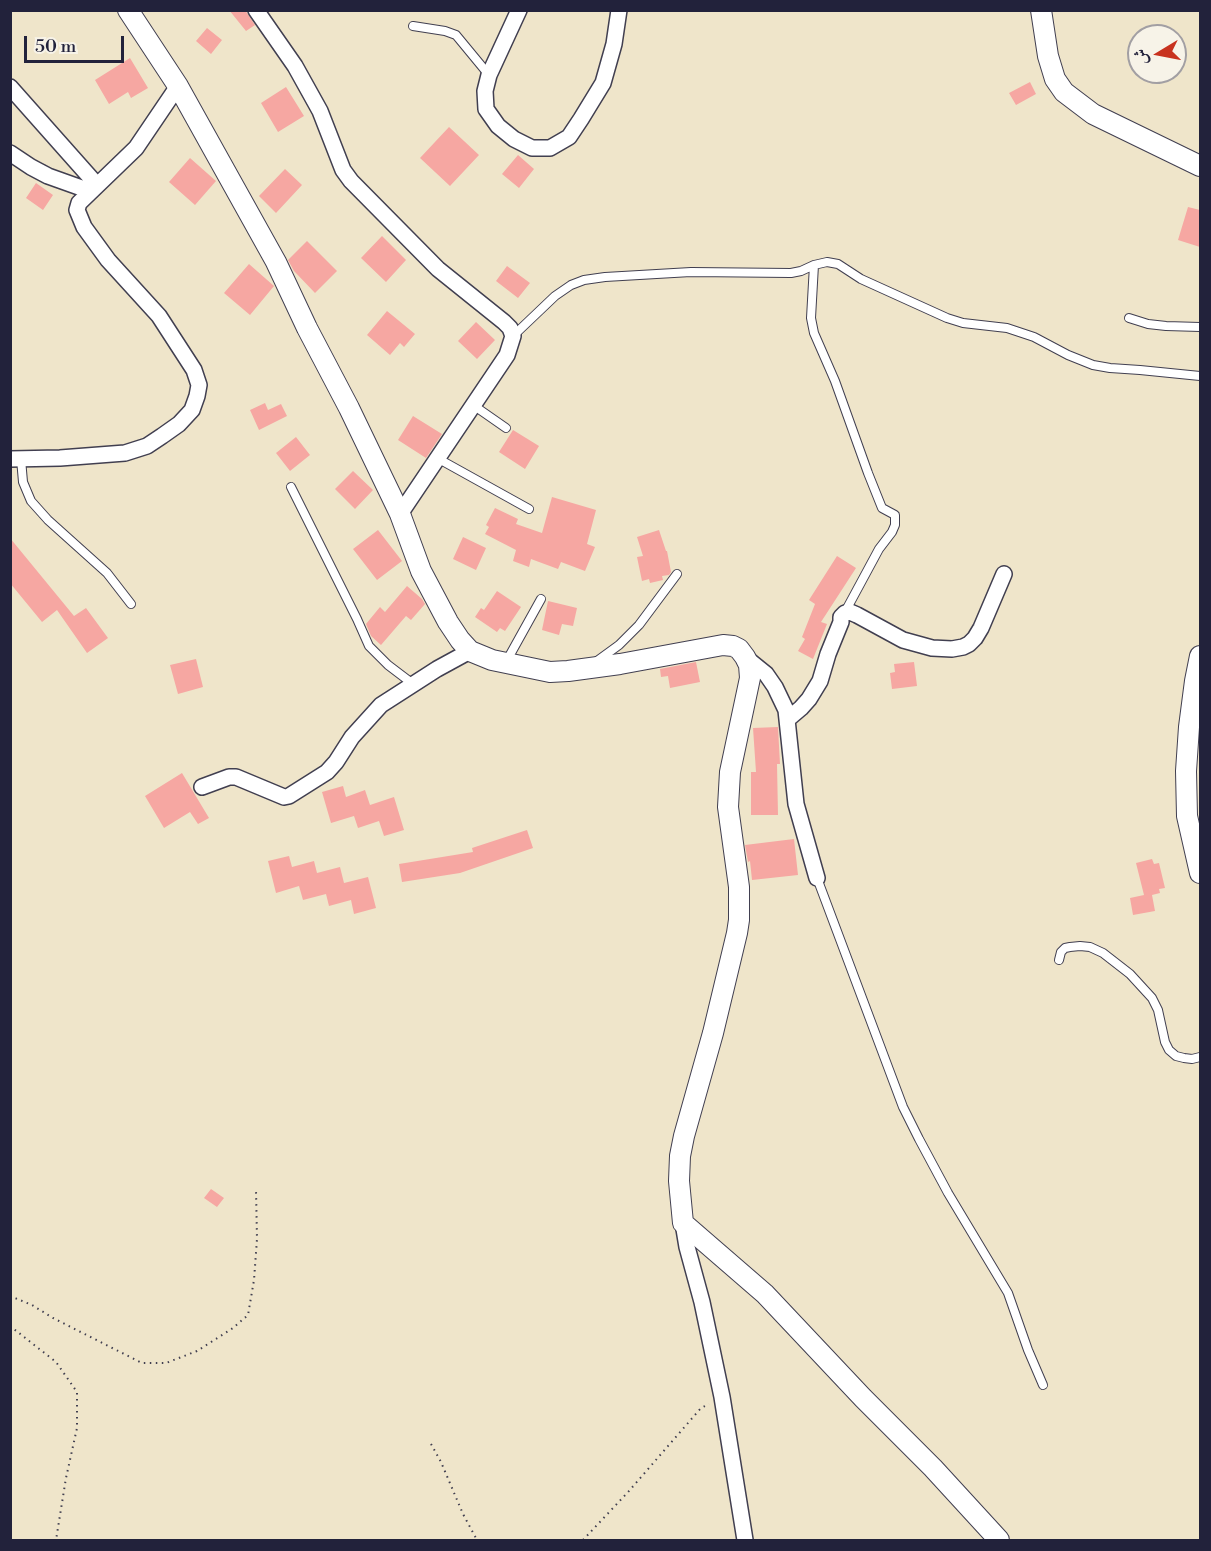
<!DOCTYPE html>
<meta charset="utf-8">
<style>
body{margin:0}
#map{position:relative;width:1211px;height:1551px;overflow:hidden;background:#efe5ca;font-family:"Libre Bodoni",Amiri,serif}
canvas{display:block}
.frame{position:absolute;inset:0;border:12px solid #22223b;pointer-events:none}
.north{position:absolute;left:1127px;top:24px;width:60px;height:60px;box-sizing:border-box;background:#f7f3e8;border:2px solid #a29fa3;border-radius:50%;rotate:260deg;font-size:16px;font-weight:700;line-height:24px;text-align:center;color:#22223b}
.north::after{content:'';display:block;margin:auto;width:21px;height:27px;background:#c8321e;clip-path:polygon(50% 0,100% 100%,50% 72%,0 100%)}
.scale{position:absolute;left:24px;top:36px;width:100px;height:27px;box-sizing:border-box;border:3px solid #22223b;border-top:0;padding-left:8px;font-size:18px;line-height:21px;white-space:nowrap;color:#22223b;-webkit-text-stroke:4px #f7f3e8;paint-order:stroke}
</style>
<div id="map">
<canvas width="1211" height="1551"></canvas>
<div class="frame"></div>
<div class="north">ش</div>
<div class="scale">50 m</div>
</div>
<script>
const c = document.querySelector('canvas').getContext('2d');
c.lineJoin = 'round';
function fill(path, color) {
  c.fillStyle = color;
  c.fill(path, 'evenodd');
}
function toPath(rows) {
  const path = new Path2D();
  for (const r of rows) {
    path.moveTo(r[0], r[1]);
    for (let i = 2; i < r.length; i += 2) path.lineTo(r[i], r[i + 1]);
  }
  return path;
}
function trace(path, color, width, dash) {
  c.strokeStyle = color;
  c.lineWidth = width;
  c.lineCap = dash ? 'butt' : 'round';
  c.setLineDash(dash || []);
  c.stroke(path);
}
const building = toPath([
 [229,10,245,10,255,25,246,31],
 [207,28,222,40,211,54,196,41],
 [130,58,148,88,131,98,128,92,109,104,95,80],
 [1030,82,1036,94,1016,105,1009,93],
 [286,87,304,116,278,132,261,103],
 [449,127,479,155,450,186,420,158],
 [518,155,534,169,519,188,502,174],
 [190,158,216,181,195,205,169,182],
 [285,169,302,185,276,213,259,196],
 [36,183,53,195,43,210,26,198],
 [1188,207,1200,210,1200,247,1178,240],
 [382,236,406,260,386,282,361,258],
 [307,241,337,271,315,293,294,271,288,260],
 [249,264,274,286,250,315,224,293],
 [507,266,530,283,518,298,496,281],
 [387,311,415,334,404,347,400,343,390,355,367,335],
 [476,322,495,340,477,359,458,341],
 [265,403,268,410,281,404,287,416,259,430,250,410],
 [413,416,442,434,426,458,398,440],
 [513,430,539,446,525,469,499,452],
 [296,437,310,455,290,471,276,453],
 [353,471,373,490,355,509,335,489],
 [552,497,596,510,587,544,595,547,585,571,561,562,558,569,531,559,529,567,513,561,516,550,485,534,489,527,486,525,495,508,518,519,516,524,542,533],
 [378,530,402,561,377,580,353,549],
 [659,530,666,551,667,551,671,572,669,575,662,576,663,580,650,583,649,579,642,581,637,557,643,556,637,537],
 [463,537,486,548,476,570,453,559],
 [10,538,74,616,86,608,108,638,87,653,57,610,42,622,10,583],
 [837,556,856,568,821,622,827,624,813,659,798,651,805,639,802,637,815,604,809,600],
 [407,586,422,599,425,604,411,620,406,616,381,645,371,636,366,624,380,607,385,612],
 [497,591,521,607,505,631,500,628,497,632,475,617,481,608,484,610],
 [548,601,577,608,573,626,562,624,559,635,542,630],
 [196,659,203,687,178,694,170,665],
 [696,662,700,682,670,688,668,676,661,677,660,669],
 [914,662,917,686,892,689,890,673,895,672,894,664],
 [778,727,780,764,777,764,778,815,751,815,751,772,756,772,753,728],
 [182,773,209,818,198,824,190,812,164,828,145,796],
 [343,786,346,797,365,790,370,805,394,797,404,830,384,836,379,821,358,828,354,816,331,823,322,792],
 [527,830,533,848,460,873,402,882,399,864,473,852,472,848],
 [794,839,798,875,752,880,750,861,748,862,745,845],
 [289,856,292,867,314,861,317,873,340,867,344,883,368,877,376,908,354,914,351,900,329,906,326,894,303,900,299,886,276,893,268,861],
 [1152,859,1154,864,1159,863,1165,888,1159,889,1160,893,1152,895,1155,911,1133,915,1130,898,1144,895,1136,863],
 [211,1189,224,1198,217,1207,204,1198]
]);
const path = toPath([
 [10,1296,32,1305,53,1318,142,1363,166,1363,197,1351,233,1328,248,1315,254,1280,257,1239,256,1190],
 [10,1326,56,1362,77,1392,77,1428,66,1478,56,1540],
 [431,1444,441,1462,463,1514,477,1540],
 [10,1538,12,1540],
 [583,1540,629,1491,701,1408,709,1404]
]);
const service = toPath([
 [413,26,445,31,456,35,489,75],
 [814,265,811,318,814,333,835,381,868,473,882,508,895,515,895,525,892,532,879,549,845,612],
 [1129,318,1148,324,1166,326,1200,327],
 [513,336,555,296,571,285,584,280,605,277,691,272,791,273,801,271,814,265,827,262,838,264,861,279,947,318,963,323,1007,328,1034,337,1068,355,1093,365,1110,368,1140,370,1200,376],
 [473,405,506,428],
 [437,458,529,509],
 [21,459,23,482,31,501,48,520,107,573,131,604],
 [291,487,357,619,369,646,388,665,413,684],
 [597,661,619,645,639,625,677,574],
 [506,662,541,599],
 [817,878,903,1107,919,1139,948,1193,1008,1293,1028,1350,1043,1385],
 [1059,960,1061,952,1065,948,1070,947,1080,946,1090,947,1103,953,1130,974,1152,998,1158,1010,1165,1042,1169,1050,1176,1056,1184,1058,1192,1059,1200,1057]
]);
const minor = toPath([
 [256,10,295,66,320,111,343,170,351,181,438,269,504,322,510,328,513,336,507,355,400,514],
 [519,10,489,75,485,91,486,109,498,126,514,139,532,148,550,148,569,137,581,119,603,83,614,44,619,10],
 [10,87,97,185],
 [10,153,31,167,48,176,90,191],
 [10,459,60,458,125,453,147,446,162,436,179,424,192,410,197,396,199,385,194,370,159,316,108,260,84,227,77,210,79,203,136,148,178,86],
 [745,657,766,674,775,687,786,710,796,804,817,878],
 [788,719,801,708,809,699,820,681,828,654,841,622,841,617,845,613,850,612,857,615,903,640,932,648,952,649,963,647,969,644,975,638,981,628,1004,574],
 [202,787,229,777,236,777,284,797,289,796,327,772,336,762,352,737,381,705,437,669,470,651],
 [683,1223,687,1247,702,1302,722,1397,745,1540]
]);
const tertiary = toPath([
 [128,10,178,86,276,262,307,328,349,408,400,514,421,571,448,622,460,640,470,651,492,660,550,672,568,671,620,664,723,645,733,646,739,649,745,657,749,665,750,678,730,772,728,807,739,887,739,920,737,933,713,1033,684,1136,680,1156,679,1181,683,1223,765,1294,863,1398,933,1468,999,1540],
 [1041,10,1048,56,1055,79,1064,92,1093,114,1200,166],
 [1200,656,1195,681,1189,727,1186,771,1187,816,1200,873]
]);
fill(building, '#f6a7a2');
trace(service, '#413f50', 10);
trace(minor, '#413f50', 18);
trace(tertiary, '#413f50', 22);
trace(path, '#413f50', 2, [1.5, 4.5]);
trace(service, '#fff', 8);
trace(minor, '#fff', 15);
trace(tertiary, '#fff', 20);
</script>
